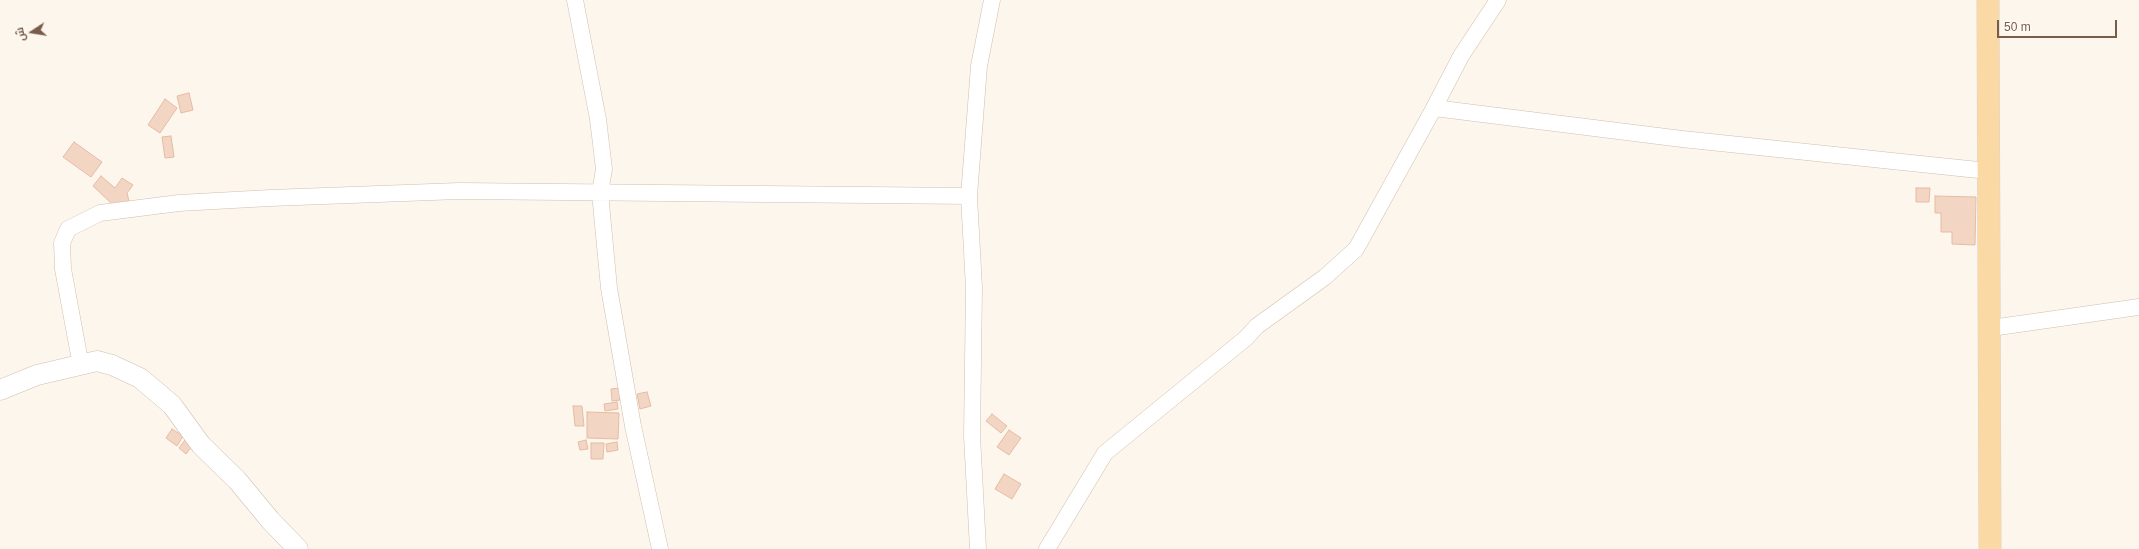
<!DOCTYPE html>
<meta charset="utf-8">
<style>
body{margin:0}
#map{position:relative;width:2139px;height:549px;overflow:hidden;background:#fdf6ec;font-family:Arial,Cairo,sans-serif}
canvas{display:block}
.north{position:absolute;left:12px;top:12px;width:40px;height:40px;-webkit-text-stroke:3px #fffaf3;paint-order:stroke;rotate:258deg;font-size:11px;font-weight:700;line-height:16px;text-align:center;color:#7a5c4d}
.north::after{content:'';display:block;margin:auto;width:14px;height:18px;background:#7a5c4d;clip-path:polygon(50% 0,100% 100%,50% 72%,0 100%)}
.scale{position:absolute;left:1997px;top:20px;width:120px;height:18px;box-sizing:border-box;border:2px solid #7a5c4d;border-top:0;padding-left:5px;font-size:12px;line-height:14px;white-space:nowrap;color:#7a5c4d;-webkit-text-stroke:3px #fffaf3;paint-order:stroke}
</style>
<div id="map">
<canvas width="2139" height="549"></canvas>
<div class="north">ش</div>
<div class="scale">50 m</div>
</div>
<script>
const c = document.querySelector('canvas').getContext('2d');
c.lineJoin = 'round';
function fill(path, color) {
  c.fillStyle = color;
  c.fill(path, 'evenodd');
}
function toPath(rows) {
  const path = new Path2D();
  for (const r of rows) {
    path.moveTo(r[0], r[1]);
    for (let i = 2; i < r.length; i += 2) path.lineTo(r[i], r[i + 1]);
  }
  return path;
}
function trace(path, color, width, dash) {
  c.strokeStyle = color;
  c.lineWidth = width;
  c.lineCap = dash ? 'butt' : 'round';
  c.setLineDash(dash || []);
  c.stroke(path);
}
const building = toPath([
 [189,93,193,110,181,113,177,96,189,93],
 [165,99,177,108,160,133,148,125,165,99],
 [171,136,174,157,165,158,162,137,171,136],
 [74,142,102,162,91,177,63,157,74,142],
 [101,176,115,188,122,178,133,185,127,193,129,201,112,204,93,186,101,176],
 [1916,188,1930,188,1929,202,1916,202,1916,188],
 [1935,196,1976,197,1975,245,1952,244,1952,232,1941,232,1941,213,1935,213,1935,196],
 [619,388,620,400,612,401,611,389,619,388],
 [647,392,651,406,640,409,637,394,647,392],
 [617,402,618,409,605,411,604,404,617,402],
 [573,406,582,406,584,426,575,426,573,406],
 [587,412,619,413,618,439,587,438,587,412],
 [992,414,1007,426,1001,433,986,421,992,414],
 [172,429,183,436,177,446,166,438,172,429],
 [1009,430,1021,438,1009,455,997,447,1009,430],
 [185,440,192,446,186,454,179,448,185,440],
 [586,440,588,449,580,450,578,442,586,440],
 [617,442,618,450,607,452,606,444,617,442],
 [591,443,604,443,603,459,591,459,591,443],
 [1004,474,1021,484,1012,499,995,489,1004,474]
]);
const minor = toPath([
 [575,0,598,119,604,169,600,193,609,288,633,426,660,549],
 [1434,108,1682,139,1988,171],
 [969,196,979,66,992,0],
 [1991,328,2139,307],
 [81,366,63,269,62,243,68,229,100,213,179,203,270,198,459,191,969,196,974,288,972,436,978,549],
 [1047,549,1105,453,1246,338,1257,326,1325,277,1356,249,1434,108,1461,56,1498,0]
]);
const tertiary = toPath([
 [0,390,37,375,97,361,112,365,140,378,172,405,201,445,237,480,270,520,298,549]
]);
const primary = toPath([
 [1988,0,1990,549]
]);
fill(building, '#f3d5c3');
trace(building, '#e6bba3', 1);
trace(minor, '#d1beb0', 17);
trace(tertiary, '#d1beb0', 21);
trace(primary, '#dad1cd', 23);
trace(minor, '#fff', 16);
trace(tertiary, '#fff', 20);
trace(primary, '#fbd9a5', 22);
</script>
